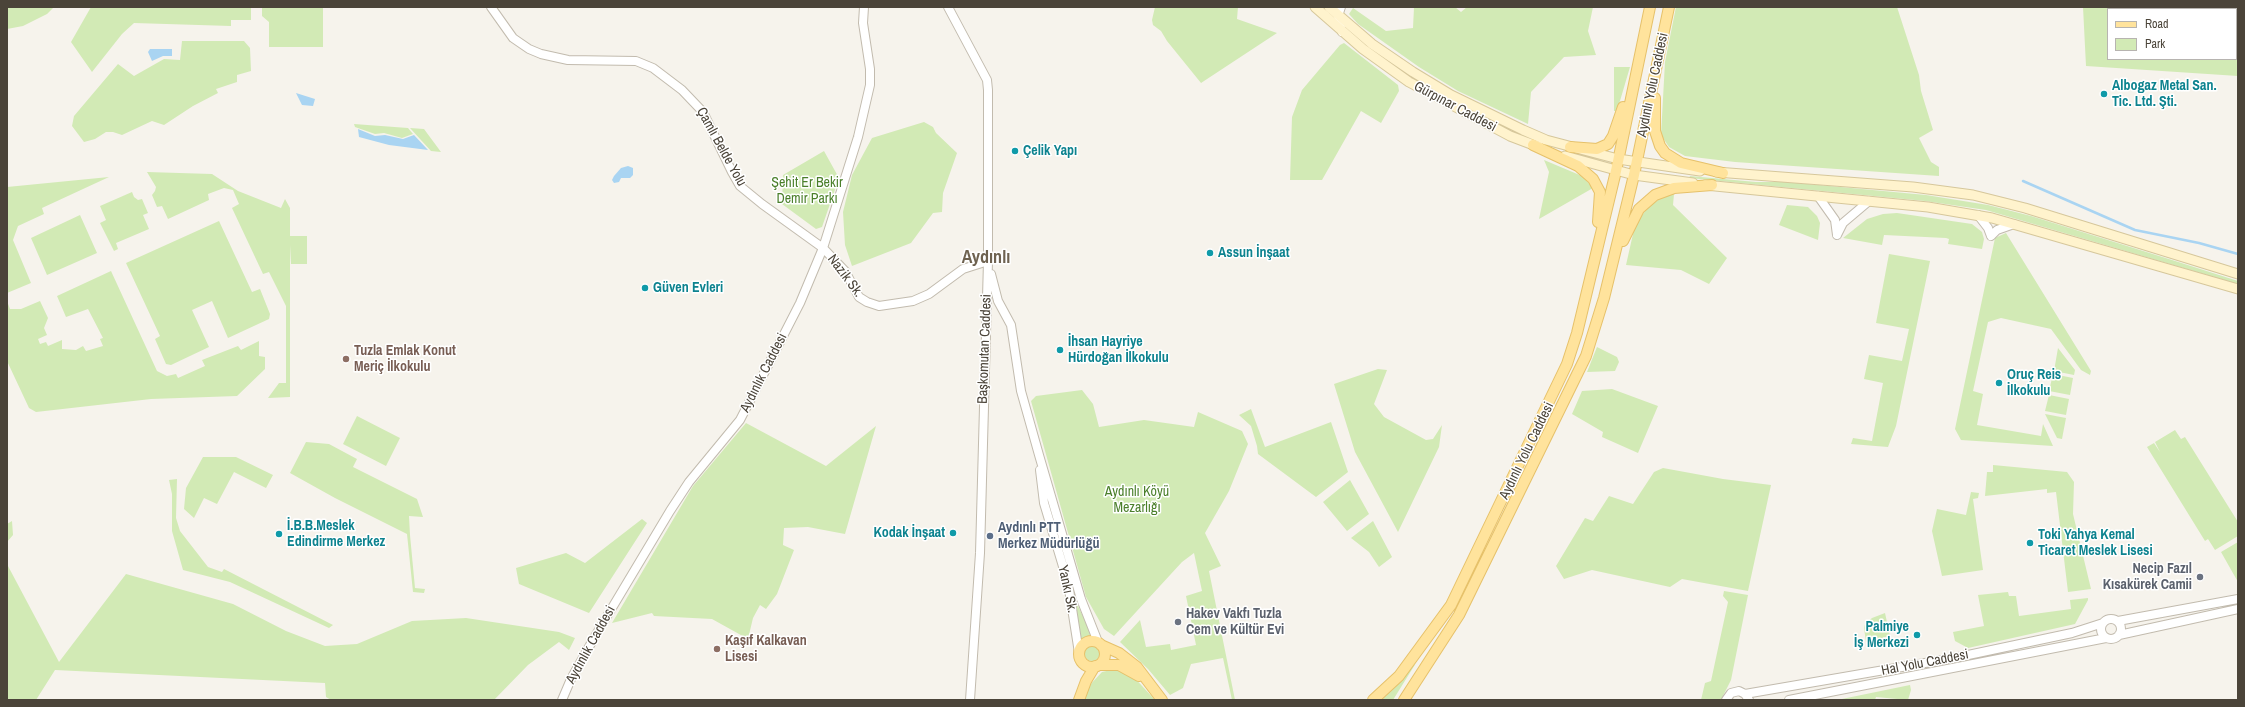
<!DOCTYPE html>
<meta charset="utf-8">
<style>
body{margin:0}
#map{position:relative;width:2245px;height:707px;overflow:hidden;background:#f6f3ec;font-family:"Archivo Narrow",sans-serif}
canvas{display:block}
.frame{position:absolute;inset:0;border:8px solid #4b4439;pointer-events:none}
.legend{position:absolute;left:2107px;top:8px;width:130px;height:52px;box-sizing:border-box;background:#fff;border:1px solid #b7b4b0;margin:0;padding:5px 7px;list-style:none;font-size:12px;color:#4b4439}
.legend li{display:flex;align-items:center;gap:8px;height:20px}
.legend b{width:20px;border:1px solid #b7b4b0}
</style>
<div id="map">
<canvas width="2245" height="707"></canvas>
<div class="frame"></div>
<ul class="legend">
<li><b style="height:5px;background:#ffe39c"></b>Road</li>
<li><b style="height:11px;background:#d2eab5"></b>Park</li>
</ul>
</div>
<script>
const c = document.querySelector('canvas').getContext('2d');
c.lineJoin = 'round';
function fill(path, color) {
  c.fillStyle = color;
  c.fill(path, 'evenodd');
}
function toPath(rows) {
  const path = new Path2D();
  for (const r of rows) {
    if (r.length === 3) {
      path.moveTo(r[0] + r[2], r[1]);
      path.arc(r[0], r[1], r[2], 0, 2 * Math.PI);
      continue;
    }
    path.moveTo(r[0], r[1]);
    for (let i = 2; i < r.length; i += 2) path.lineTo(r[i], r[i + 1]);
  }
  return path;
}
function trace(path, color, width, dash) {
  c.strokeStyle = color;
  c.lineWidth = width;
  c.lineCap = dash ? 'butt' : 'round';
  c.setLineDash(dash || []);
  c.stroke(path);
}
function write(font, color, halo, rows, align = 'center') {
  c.font = font + ' "Archivo Narrow",sans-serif';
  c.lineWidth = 3;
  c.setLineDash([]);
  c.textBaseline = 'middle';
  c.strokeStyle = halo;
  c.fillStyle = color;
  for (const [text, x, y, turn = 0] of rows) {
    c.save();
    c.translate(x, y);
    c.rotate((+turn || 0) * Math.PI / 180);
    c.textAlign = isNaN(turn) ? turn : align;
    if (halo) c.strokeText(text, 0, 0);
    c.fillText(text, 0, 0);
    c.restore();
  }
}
const green = toPath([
 [7,7,54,7,47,14,23,26,7,29],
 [91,7,251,7,251,20,231,20,231,26,134,23,122,34,92,72,71,42],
 [262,7,323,7,323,47,269,47,269,22,262,16],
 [1155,7,1238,7,1237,19,1277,33,1201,83,1167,41,1161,31,1153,25,1152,20],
 [1414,7,1455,7,1461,12,1467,7,1593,7,1588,31,1596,55,1564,57,1531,92,1528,124,1458,91,1419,67,1358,24,1349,14,1353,8,1386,31,1413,28],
 [1676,7,1897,7,1919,75,1921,91,1933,130,1919,138,1931,162,1939,167,1939,176,1735,162,1685,156,1669,147,1661,135,1665,62],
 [2083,7,2238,7,2238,76,2086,66],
 [2108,9,2236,9,2236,59,2108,59],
 [182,41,244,41,250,48,251,71,237,75,237,82,216,89,218,93,193,106,164,125,152,121,122,135,113,132,106,132,95,139,84,142,72,126,74,116,118,64,134,76,164,59,180,60],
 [1344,43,1398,85,1399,91,1381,123,1361,111,1322,180,1290,180,1292,117,1302,90,1340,45],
 [1614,67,1630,67,1617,111,1614,111],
 [924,122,933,127,936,133,957,153,943,193,942,212,933,213,911,243,852,266,845,245,843,212,852,175,872,138],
 [354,124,408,128,413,134,402,138,384,133,375,134,355,127],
 [410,128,424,129,441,152,431,151],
 [824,151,839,178,822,227,816,229,782,204,783,175],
 [1544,160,1582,176,1593,188,1539,219,1549,172],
 [147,172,212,174,238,191,281,208,285,199,290,208,290,236,307,236,307,264,291,264,290,245,290,397,268,398,279,383,286,383,286,306,269,272,263,274,232,208,239,204,233,190,224,188,208,194,209,200,168,219,162,206,157,207,152,195,155,191,156,187],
 [1690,176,1756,182,1787,182,1926,195,1988,205,2031,216,2172,260,2238,281,2238,284,1986,210,1925,201,1689,178],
 [109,177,42,208,44,214,18,226,13,240,31,283,7,293,7,187],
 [132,192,134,197,138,200,142,199,148,213,143,215,149,229,116,243,118,249,114,251,100,223,106,220,100,206],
 [1674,194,1673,205,1727,258,1709,284,1681,270,1626,265,1635,225,1648,207,1664,196],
 [1787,205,1808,207,1817,216,1820,223,1818,240,1779,225],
 [1897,213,1972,224,1982,232,1984,239,1982,249,1948,244,1949,239,1946,238,1884,235,1882,245,1843,238,1867,219,1883,214],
 [80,215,97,253,47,275,31,238],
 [219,221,252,292,260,289,270,314,269,319,228,338,212,301,192,310,209,347,171,365,166,364,155,339,160,336,126,263],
 [2006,233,2091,371,2090,375,2081,370,2051,329,2001,318,1988,322,1973,391,1983,394,1977,425,2041,436,2043,424,2053,446,1961,440,1955,429,1995,238],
 [1889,254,1930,261,1896,426,1888,447,1851,444,1853,438,1872,441,1883,383,1864,379,1869,355,1902,361,1909,329,1876,323],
 [111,271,157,371,167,376,176,374,178,378,205,366,202,360,238,346,241,350,259,341,259,356,265,357,265,369,237,396,151,399,36,412,29,408,7,361,7,301,10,309,21,309,40,301,48,318,44,328,47,335,38,339,40,344,46,342,48,346,62,340,62,349,76,350,83,346,86,351,103,346,100,339,103,338,88,309,66,317,57,296],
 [1597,347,1617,357,1619,362,1615,371,1587,372],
 [2058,348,2075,370,2074,375,2054,371],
 [1378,369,1387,370,1374,404,1384,417,1426,440,1433,439,1442,425,1439,447,1398,532,1355,452,1334,384],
 [2053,374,2073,378,2070,395,2049,391],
 [1612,389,1658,406,1638,453,1602,437,1603,432,1572,414,1582,391],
 [1082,390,1093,404,1099,427,1144,420,1194,427,1198,412,1242,431,1248,444,1229,491,1205,533,1221,566,1209,571,1235,700,1232,700,1223,658,1191,664,1183,688,1170,695,1148,669,1120,642,1140,620,1146,647,1170,644,1171,650,1196,645,1186,596,1202,591,1194,553,1182,562,1114,636,1104,629,1086,597,1031,401,1036,396],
 [2049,395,2069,399,2066,415,2045,411],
 [1251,409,1265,447,1331,422,1348,472,1316,497,1258,454,1257,446,1251,426,1239,415],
 [2045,414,2066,418,2062,439,2057,438],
 [357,416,400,438,386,466,343,444],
 [746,423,826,466,876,426,845,534,808,527,784,528,783,545,794,550,777,594,766,609,760,605,753,618,748,639,712,619,654,616,652,613,612,623,693,486],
 [2175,430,2181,439,2185,437,2238,522,2238,536,2215,550,2208,539,2205,541,2147,447,2154,443,2160,452,2155,442],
 [306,442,329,444,357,459,353,467,417,499,423,517,409,516,410,535,415,588,425,589,424,593,413,592,407,534,335,498,290,473],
 [203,457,236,457,273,475,266,488,234,472,217,504,204,498,194,518,184,509,186,488],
 [1993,465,2067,472,2074,482,2073,514,2091,589,2068,592,2056,492,2047,493,2047,489,1985,496,1987,472,1993,472],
 [1663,468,1723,479,1771,485,1748,591,1682,579,1670,587,1592,570,1564,579,1556,566,1585,518,1593,521,1609,496,1633,504,1654,472],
 [177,479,176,518,180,531,208,567,222,572,224,569,333,625,329,628,230,582,183,570,172,531,172,494,169,480],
 [1350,480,1369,514,1347,531,1323,502],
 [1971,492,1979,493,1978,498,1973,499,1983,570,1942,576,1932,531,1937,509,1966,515],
 [642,519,647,523,589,613,519,584,516,568,566,553,585,563],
 [12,521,13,535,7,542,7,524],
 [1373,521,1392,557,1379,567,1369,552,1351,538],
 [2238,542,2238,582,2221,552],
 [8,566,59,662,126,574,233,604,286,631,325,646,357,644,412,621,466,618,559,632,575,638,569,650,559,642,528,665,494,700,331,700,326,697,325,683,55,670,36,700,7,700],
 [1072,583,1078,606,1093,637,1080,641],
 [1724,591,1748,595,1731,680,1721,700,1701,700,1705,683,1711,681,1728,602,1723,596],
 [2008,592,2009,596,2016,596,2019,616,2071,609,2070,600,2088,598,2088,600,2075,624,1968,648,1955,641,1953,632,1984,626,1978,595],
 [1885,613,1890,636,1866,642,1864,628,1865,624,1872,618],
 [1092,653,8],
 [1416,663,1393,700,1382,700],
 [1115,669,1131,674,1155,700,1084,700,1087,688,1102,672],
 [1910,685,1911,690,1908,700,1876,697,1875,700,1837,700]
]);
const water = toPath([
 [150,49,172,49,172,56,163,56,152,61,148,52],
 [296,93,315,99,313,106,302,105],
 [358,129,375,136,385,135,403,139,414,135,428,150,389,145,359,137],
 [628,166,633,168,633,175,630,178,621,178,619,182,614,183,612,180,614,176,621,168]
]);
const stream = toPath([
 [2023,181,2135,230,2199,243,2238,254]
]);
const tertiary = toPath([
 [491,7,513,38,529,49,541,54,568,60,636,61,653,68,682,90,703,112,732,172,740,186,762,204,823,248,845,271,859,297,867,302,879,306,913,301,929,294,963,269,988,261],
 [948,7,987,80,988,90,988,261,980,553,970,700],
 [1341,7,1338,16,1342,32],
 [1818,196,1835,220,1837,235],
 [1978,215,1988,228,1991,236],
 [1837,235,1843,223,1869,201],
 [1991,236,1997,230,2014,224],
 [991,274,998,301,1011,325,1021,391,1039,455,1081,599,1098,642],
 [1040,470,1044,503,1068,583,1079,653],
 [2111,629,10],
 [2118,621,2238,599],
 [2119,635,2238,609],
 [1745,694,1954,658,2072,633,2103,623],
 [562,700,571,679,594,638,670,511,689,482,740,420,800,303,823,248,858,137,870,85,870,69,863,23,864,7],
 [1726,700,1731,693,1739,691,1745,694,1749,700],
 [1789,700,2106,638]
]);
const secondary = toPath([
 [1315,7,1363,49,1409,82,1510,136,1539,147],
 [1329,7,1372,44,1413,72,1451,95,1523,130,1546,140,1618,159,1700,171],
 [1565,156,1634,175,1693,183],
 [1716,172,1913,187,1973,195,2025,208,2238,274],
 [1705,185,1928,207,1992,218,2238,289]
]);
const primary = toPath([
 [1655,98,1655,131,1660,146,1665,153,1681,163,1723,173],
 [1533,145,1578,166,1593,179,1600,192,1598,222],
 [1570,147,1597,149,1608,144,1613,136,1623,107],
 [1623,241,1639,209,1655,195,1674,188,1712,185],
 [1092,654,13],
 [1101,645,1119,653,1137,667,1162,700],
 [1099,665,1119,665,1139,676],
 [1079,700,1086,681,1095,666],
 [1373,700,1399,676,1451,605,1567,364,1577,333,1616,171,1650,7],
 [1404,700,1459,615,1586,356,1604,298,1634,175,1669,7]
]);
const markers = [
 [2104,94,4,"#0f9aa8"],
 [1015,151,4,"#0f9aa8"],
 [1210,253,4,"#0f9aa8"],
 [645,288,4,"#0f9aa8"],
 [1060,350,4,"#0f9aa8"],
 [346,359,4,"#8d6e63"],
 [1999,383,4,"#0f9aa8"],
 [953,533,4,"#0f9aa8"],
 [279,534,4,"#0f9aa8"],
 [990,536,4,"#5c6f8a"],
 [2030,543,4,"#0f9aa8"],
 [2200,577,4,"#6b7280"],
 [1178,622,4,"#6b7280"],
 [1917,635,4,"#0f9aa8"],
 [717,649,4,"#8d6e63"]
];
const streetNames = [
 ["Aydınlı Yolu Caddesi",1653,85,-78],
 ["Gürpınar Caddesi",1455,107,28],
 ["Çamlı Belde Yolu",721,147,61],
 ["Nazik Sk.",845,276,53],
 ["Başkomutan Caddesi",985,349,-88],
 ["Aydınlık Caddesi",764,373,-63],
 ["Aydınlı Yolu Caddesi",1527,451,-64],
 ["Yankı Sk.",1067,589,78],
 ["Aydınlık Caddesi",591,645,-61],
 ["Hal Yolu Caddesi",1925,663,-11]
];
const cultureNames = [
 ["Albogaz Metal San.",2112,86],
 ["Tic. Ltd. Şti.",2112,102],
 ["Çelik Yapı",1023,151],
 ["Assun İnşaat",1218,253],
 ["Güven Evleri",653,288],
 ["İhsan Hayriye",1068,342],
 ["Hürdoğan İlkokulu",1068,358],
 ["Oruç Reis",2007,375],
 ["İlkokulu",2007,391],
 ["İ.B.B.Meslek",287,526],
 ["Edindirme Merkez",287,542],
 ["Kodak İnşaat",945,533,"right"],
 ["Toki Yahya Kemal",2038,535],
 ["Ticaret Meslek Lisesi",2038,551],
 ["Palmiye",1909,627,"right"],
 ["İş Merkezi",1909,643,"right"]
];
const parkNames = [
 ["Şehit Er Bekir",807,183],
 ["Demir Parkı",807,199],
 ["Aydınlı Köyü",1137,492],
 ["Mezarlığı",1137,508]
];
const educationNames = [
 ["Tuzla Emlak Konut",354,351],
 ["Meriç İlkokulu",354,367],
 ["Kaşıf Kalkavan",725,641],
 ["Lisesi",725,657]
];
const serviceNames = [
 ["Aydınlı PTT",998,528],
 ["Merkez Müdürlüğü",998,544]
];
const worshipNames = [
 ["Necip Fazıl",2192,569],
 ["Kısakürek Camii",2192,585],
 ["Hakev Vakfı Tuzla",1186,614,"left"],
 ["Cem ve Kültür Evi",1186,630,"left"]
];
const districtNames = [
 ["Aydınlı",986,258]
];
fill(green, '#d2eab5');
fill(water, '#a9d4f2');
trace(stream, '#a9d4f2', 2.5);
trace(tertiary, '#c2bbae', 10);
trace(secondary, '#d6c79b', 11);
trace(primary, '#e6c16a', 12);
trace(tertiary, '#fff', 8);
trace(secondary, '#fff3cd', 9);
trace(primary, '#ffe39c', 10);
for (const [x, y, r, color] of markers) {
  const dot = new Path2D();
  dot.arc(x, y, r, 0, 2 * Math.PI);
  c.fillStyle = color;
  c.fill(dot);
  trace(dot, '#fff', 1.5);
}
write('14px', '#4b4439', '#fff', streetNames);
write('bold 14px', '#0d838f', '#fff', cultureNames, 'left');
write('14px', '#4a7f2a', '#fff', parkNames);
write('bold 14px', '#785e54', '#fff', educationNames, 'left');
write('bold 14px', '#4e5e75', '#fff', serviceNames, 'left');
write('bold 14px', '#5b616d', '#fff', worshipNames, 'right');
write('bold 18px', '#6e6250', '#fff', districtNames);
</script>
